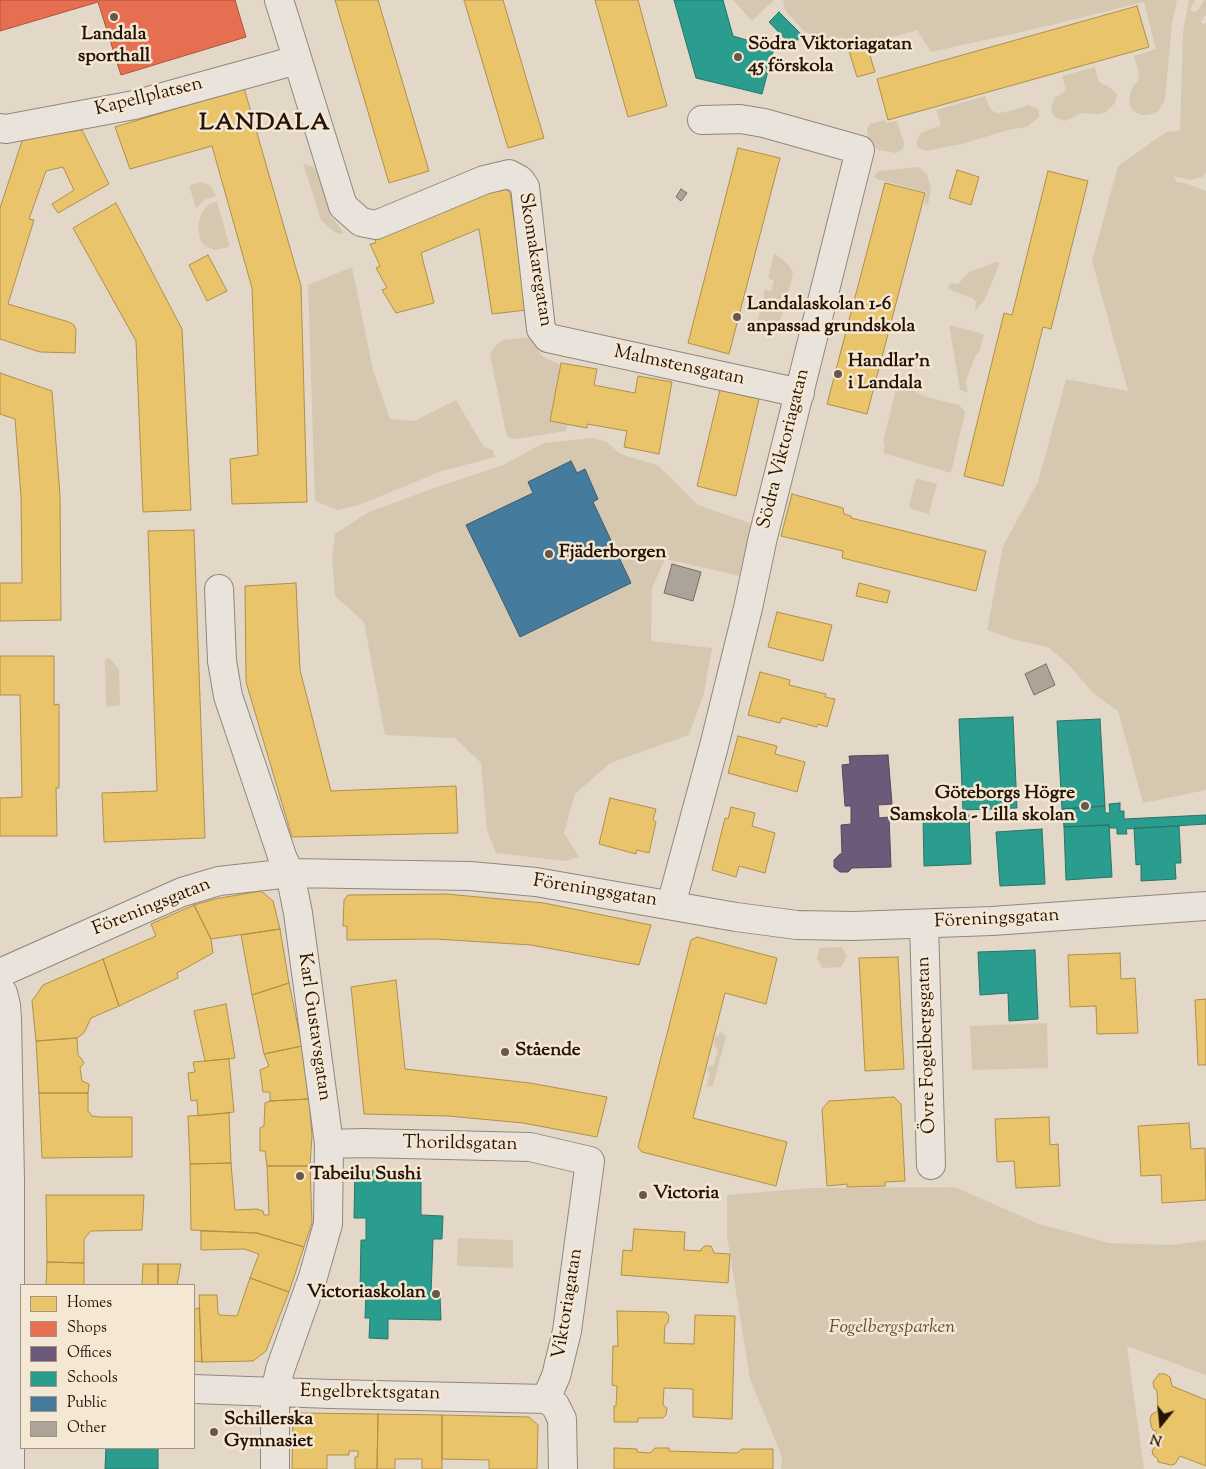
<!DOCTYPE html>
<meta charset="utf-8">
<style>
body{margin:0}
#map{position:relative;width:1206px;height:1469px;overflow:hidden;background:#e3d8c8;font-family:"Sorts Mill Goudy",serif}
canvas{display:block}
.legend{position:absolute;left:20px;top:1284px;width:175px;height:165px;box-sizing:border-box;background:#f4e8d4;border:1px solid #a29382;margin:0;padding:6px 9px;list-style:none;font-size:15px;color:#271306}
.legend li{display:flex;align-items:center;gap:10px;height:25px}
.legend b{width:25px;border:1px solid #a29382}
.north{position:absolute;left:1136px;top:1399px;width:50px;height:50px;-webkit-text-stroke:4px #f4e8d4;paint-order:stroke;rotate:197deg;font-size:14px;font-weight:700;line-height:20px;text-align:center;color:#271306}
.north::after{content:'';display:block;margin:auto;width:18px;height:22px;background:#271306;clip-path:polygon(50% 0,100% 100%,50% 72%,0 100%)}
</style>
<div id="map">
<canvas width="1206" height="1469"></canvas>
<ul class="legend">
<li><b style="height:14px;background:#e9c46a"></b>Homes</li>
<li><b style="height:14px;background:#e76f51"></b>Shops</li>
<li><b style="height:14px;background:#6d597a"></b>Offices</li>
<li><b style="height:14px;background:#2a9d8f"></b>Schools</li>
<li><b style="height:14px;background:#457b9d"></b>Public</li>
<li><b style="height:14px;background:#ada499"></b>Other</li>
</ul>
<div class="north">N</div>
</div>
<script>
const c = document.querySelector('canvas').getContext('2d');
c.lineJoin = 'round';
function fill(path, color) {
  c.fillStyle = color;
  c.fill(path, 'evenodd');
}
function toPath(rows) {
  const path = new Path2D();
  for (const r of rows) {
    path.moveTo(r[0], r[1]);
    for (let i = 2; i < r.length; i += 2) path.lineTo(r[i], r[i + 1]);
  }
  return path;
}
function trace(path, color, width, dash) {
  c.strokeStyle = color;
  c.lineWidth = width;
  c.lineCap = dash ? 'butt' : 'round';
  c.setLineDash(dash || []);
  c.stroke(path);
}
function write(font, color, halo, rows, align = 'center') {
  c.font = font + ' "Sorts Mill Goudy",serif';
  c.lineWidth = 5;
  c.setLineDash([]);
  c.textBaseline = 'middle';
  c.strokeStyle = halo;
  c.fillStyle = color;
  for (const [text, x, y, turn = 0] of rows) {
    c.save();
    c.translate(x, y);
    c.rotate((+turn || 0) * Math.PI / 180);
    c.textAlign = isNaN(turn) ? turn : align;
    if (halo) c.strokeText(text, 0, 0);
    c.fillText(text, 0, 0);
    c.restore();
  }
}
const green = toPath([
 [733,0,774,0,752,21],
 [783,0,1177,0,1172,24,1165,99,1159,111,1148,115,1141,115,1132,110,1129,102,1131,90,1138,80,1139,74,1134,56,1156,49,1144,2,1035,29,931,52,917,30,841,53,803,30,785,10],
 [1189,0,1195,0,1190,9,1194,12,1198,10,1204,0,1206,0,1206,15,1202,19,1201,22,1203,24,1206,23,1206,173,1202,177,1191,180,1173,176,1177,182,1185,183,1206,191,1206,790,1143,803,1118,711,1093,693,1069,665,1048,647,1016,640,987,630,1003,546,1038,482,1066,379,1128,391,1092,261,1118,166,1166,132,1180,131,1183,32],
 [1095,67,1098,80,1102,84,1108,86,1115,92,1117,95,1115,103,1106,112,1098,114,1081,113,1065,121,1057,118,1052,114,1051,108,1055,97,1063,93,1066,90,1062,76],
 [985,96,991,110,997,113,1007,112,1028,105,1036,108,1039,111,1039,117,1027,127,1008,130,962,144,926,151,917,147,917,141,921,133,941,125,936,110],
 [886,120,886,123,897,121,904,142,903,149,896,153,878,150,868,141,867,128,870,124],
 [303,163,318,169,331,216,343,232,342,234,335,233,321,220],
 [918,167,927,174,931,188,928,205,924,204,926,192,880,180,873,177,879,171],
 [201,182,211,186,216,196,206,199,196,208,189,186],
 [215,202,217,202,230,247,214,250,205,246,200,240,198,224,202,212,209,204],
 [774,253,789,265,793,273,782,316,780,320,761,327,757,324,765,289,771,291,774,281,768,278],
 [997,262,1000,263,984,301,975,311,976,302,974,299,948,289,950,283,957,284,959,283,969,272],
 [352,267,373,370,390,419,414,421,456,400,484,447,493,450,495,457,442,471,359,505,337,510,315,501,308,285],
 [949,325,984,334,979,353,976,355,967,378,966,383,968,393,960,390],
 [531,337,542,356,560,365,550,421,567,424,566,431,516,439,509,438,506,433,490,355,495,346,503,340],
 [899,384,906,385,916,392,927,397,959,405,964,410,965,413,951,473,883,453,885,443,883,443,896,388],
 [592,438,605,441,621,454,659,466,698,505,761,527,749,578,665,559,652,588,651,641,712,648,704,693,689,735,610,763,575,794,564,833,579,857,565,861,496,853,487,830,481,763,455,738,385,735,364,622,335,596,332,557,335,534,369,512,431,489,503,465,544,443],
 [916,478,937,484,929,514,911,509,909,505],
 [109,658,119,669,120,705,106,707,105,659],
 [842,947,847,956,841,967,822,968,817,958,820,948],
 [1047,1023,1048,1068,972,1070,970,1026],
 [720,1031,726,1037,713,1086,706,1087,710,1074,707,1070,709,1066,713,1066,718,1050,714,1046,715,1037,718,1037],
 [955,1187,1039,1224,1109,1243,1172,1245,1206,1240,1206,1375,1127,1346,1144,1469,781,1469,782,1457,750,1379,727,1236,727,1195,810,1188],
 [458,1238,513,1240,513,1268,457,1266]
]);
const homes = toPath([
 [335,0,378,0,429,171,389,183,335,0],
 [464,0,503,0,544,138,508,148,464,0],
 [595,0,638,0,667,106,628,117,595,0],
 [1137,6,1149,47,888,120,877,79,1137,6],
 [867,46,875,72,857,77,849,51,867,46],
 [244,88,301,286,307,502,232,504,230,459,258,455,252,288,212,146,130,169,115,127,244,88],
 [82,130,109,184,58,213,52,204,74,190,63,167,46,171,29,219,34,220,8,304,69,322,74,325,76,330,75,353,40,352,0,339,0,208,23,138,82,130],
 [738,148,780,158,729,354,688,343,738,148],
 [957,170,979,177,971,205,949,198,957,170],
 [1048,171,1088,181,1051,329,1043,327,1003,486,964,476,1004,313,1012,315,1048,171],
 [885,183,925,193,867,414,827,404,885,183],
 [498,185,510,192,527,310,492,314,479,229,421,253,434,303,396,313,382,290,387,288,376,268,380,266,370,244,376,243,373,234,498,185],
 [116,203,182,329,191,510,143,512,136,341,73,228,116,203],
 [208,255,227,291,207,301,189,265,208,255],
 [561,363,597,369,594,385,635,393,638,376,672,382,659,454,624,447,627,431,587,424,587,428,550,421,561,363],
 [0,373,52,391,60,495,61,620,0,621,0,583,22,583,21,496,15,419,0,414,0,373],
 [720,390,759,399,736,496,697,486,720,390],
 [792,494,843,508,844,514,851,516,851,518,986,551,976,591,842,558,843,551,781,536,792,494],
 [194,530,205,838,104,842,102,793,157,791,148,531,194,530],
 [296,583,300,670,331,791,456,786,458,833,292,837,246,682,245,586,296,583],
 [859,583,890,591,887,603,856,596,859,583],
 [777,612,832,625,823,661,768,647,777,612],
 [0,656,54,656,54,705,59,704,59,788,56,788,57,836,0,836,0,798,22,797,20,695,0,695,0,656],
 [760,672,790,680,789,685,826,694,825,697,835,699,827,727,818,724,817,727,782,718,780,723,748,715,760,672],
 [738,736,777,746,775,754,805,762,797,792,728,773,738,736],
 [610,798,656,809,653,820,656,822,649,853,637,850,636,854,599,844,610,798],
 [731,807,755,813,752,826,775,833,765,873,739,866,736,877,712,870,725,818,728,819,731,807],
 [261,891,273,901,280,929,211,939,194,905,215,899,261,891],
 [446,894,544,903,651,925,639,965,531,945,436,939,347,940,347,926,343,926,344,900,348,895,446,894],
 [194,905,211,939,213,953,177,973,178,978,119,1006,103,959,156,936,151,924,194,905],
 [280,929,289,983,252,995,241,935,280,929],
 [697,937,777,958,766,1004,725,993,693,1118,787,1142,776,1186,642,1152,638,1147,691,940,697,937],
 [1120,953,1121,979,1135,978,1138,1033,1097,1034,1096,1006,1070,1007,1068,955,1120,953],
 [898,957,904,1069,865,1071,859,958,898,957],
 [103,959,119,1006,91,1018,84,1033,77,1038,36,1041,32,1001,43,985,103,959],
 [396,980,405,1069,530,1083,607,1097,597,1137,523,1123,448,1116,364,1114,351,987,396,980],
 [289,983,302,1046,264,1054,252,995,289,983],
 [1206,999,1206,1065,1198,1065,1195,1000,1206,999],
 [226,1004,235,1058,205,1061,194,1011,226,1004],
 [77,1038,78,1055,81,1058,84,1063,80,1068,82,1081,89,1084,88,1093,39,1093,36,1041,77,1038],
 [302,1046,309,1099,270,1101,270,1092,263,1092,260,1070,269,1066,264,1054,302,1046],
 [229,1059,234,1112,198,1116,197,1100,191,1101,188,1073,195,1072,193,1062,229,1059],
 [39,1093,88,1093,88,1111,92,1116,100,1117,132,1117,132,1157,42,1158,39,1093],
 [894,1097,901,1104,905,1181,885,1182,885,1186,847,1187,847,1184,827,1186,822,1109,829,1101,894,1097],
 [309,1099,312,1135,310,1166,267,1166,265,1151,260,1151,260,1128,264,1126,265,1103,270,1101,309,1099],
 [229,1113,231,1163,190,1164,188,1116,229,1113],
 [1049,1117,1050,1145,1058,1144,1060,1186,1016,1188,1014,1161,997,1162,995,1119,1049,1117],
 [1189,1123,1191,1149,1205,1148,1206,1200,1162,1203,1161,1175,1141,1176,1138,1126,1189,1123],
 [231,1163,235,1210,257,1209,263,1211,264,1215,269,1215,267,1166,310,1166,312,1223,304,1247,257,1233,191,1230,190,1164,231,1163],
 [46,1195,144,1195,142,1230,91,1231,84,1239,84,1263,47,1262,46,1195],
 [634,1229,685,1232,684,1250,701,1251,701,1249,705,1246,711,1246,714,1253,730,1254,728,1283,621,1275,623,1250,632,1251,634,1229],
 [201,1231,257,1233,304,1247,289,1292,250,1278,259,1254,244,1249,201,1250,201,1231],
 [47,1262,84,1263,84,1285,46,1285,47,1262],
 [143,1264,158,1264,158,1285,142,1285,143,1264],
 [158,1264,181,1264,177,1285,158,1285,158,1264],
 [250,1278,289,1292,266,1351,253,1361,202,1362,199,1295,217,1295,218,1313,220,1315,237,1316,250,1278],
 [199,1308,202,1362,194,1361,194,1309,199,1308],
 [617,1311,666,1312,669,1316,668,1323,665,1325,664,1343,694,1344,695,1315,735,1316,732,1419,693,1417,693,1389,664,1388,663,1405,667,1408,666,1415,663,1418,638,1418,638,1422,614,1422,614,1406,616,1406,617,1386,612,1385,613,1346,618,1346,617,1311],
 [1159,1374,1165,1374,1170,1377,1172,1386,1206,1400,1206,1466,1180,1456,1175,1464,1171,1465,1158,1462,1158,1459,1153,1455,1152,1450,1158,1445,1156,1431,1153,1430,1151,1426,1150,1418,1152,1414,1158,1411,1157,1391,1154,1388,1153,1382,1159,1374],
 [299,1413,378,1414,377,1469,355,1469,355,1457,358,1457,358,1451,349,1451,349,1455,327,1455,327,1469,292,1469,293,1419,299,1413],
 [378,1414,442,1415,442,1469,422,1469,422,1459,395,1459,395,1469,377,1469,378,1414],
 [442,1415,529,1417,538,1425,537,1469,489,1469,489,1460,442,1459,442,1415],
 [614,1448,637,1449,637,1452,650,1453,655,1448,669,1448,669,1451,737,1453,742,1449,773,1449,773,1469,614,1469,614,1448]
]);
const shops = toPath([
 [0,0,235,0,246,37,121,75,98,2,0,31,0,0]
]);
const offices = toPath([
 [888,755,892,804,878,805,879,818,889,817,891,867,852,868,848,872,840,872,834,867,834,860,840,854,842,854,841,825,851,824,851,806,845,806,842,765,850,764,849,756,888,755]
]);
const schools = toPath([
 [674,0,723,0,733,36,774,48,762,94,696,78,674,0],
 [779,12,802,35,792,46,769,22,779,12],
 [1013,717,1017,808,963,810,959,719,1013,717],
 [1100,719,1105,806,1062,809,1057,721,1100,719],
 [1120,803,1120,811,1124,811,1124,819,1206,815,1206,824,1126,829,1127,834,1117,834,1117,828,1110,828,1109,825,1064,827,1062,809,1105,806,1105,813,1110,813,1109,804,1120,803],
 [969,815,971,864,924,866,923,816,969,815],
 [1109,825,1112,877,1066,880,1064,827,1109,825],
 [1179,826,1181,863,1175,863,1176,879,1141,881,1141,864,1136,865,1134,828,1179,826],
 [1042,829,1045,884,1000,886,996,832,1042,829],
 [1035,950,1038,1019,1009,1021,1008,993,980,995,978,952,1035,950],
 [355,1170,421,1172,421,1215,443,1216,442,1239,433,1239,431,1295,440,1295,441,1320,388,1319,388,1339,369,1338,370,1318,365,1318,366,1292,360,1292,361,1240,366,1240,366,1218,354,1218,355,1170],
 [106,1448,158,1448,158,1469,105,1469,106,1448]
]);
const public = toPath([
 [571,461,577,473,585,469,598,499,593,502,631,583,520,637,466,525,533,493,528,482,571,461]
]);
const building = toPath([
 [681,189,687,193,681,201,676,197,681,189],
 [672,564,701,572,693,601,664,593,672,564],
 [1046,664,1055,685,1034,695,1025,674,1046,664]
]);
const minor = toPath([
 [279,0,343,206,361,222,376,225,484,180,509,174,520,180,525,187,541,329,548,338,800,393],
 [0,128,6,129,134,105,297,60],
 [219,589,222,661,228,696,283,859,290,873,298,913,329,1144,328,1224,313,1277,280,1370,275,1392,275,1469],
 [671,905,714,746,748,608,763,537,860,150,764,123,740,119,702,120],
 [924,924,931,1165],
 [0,973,182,892,219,881,290,873,470,876,536,882,736,917,797,925,853,926,992,921,1206,906],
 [0,989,3,993,6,1005,7,1019,10,1181,10,1469],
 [329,1144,363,1143,530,1147,590,1161,567,1331,556,1376,546,1399],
 [194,1389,331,1394,546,1399],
 [546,1399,555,1405,562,1419,563,1469]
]);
const markers = [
 [114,17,5,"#69584a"],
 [738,57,5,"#69584a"],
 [737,317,5,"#69584a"],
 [838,374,5,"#69584a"],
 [549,554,5,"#69584a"],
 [1085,806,5,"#69584a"],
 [505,1052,5,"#69584a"],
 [300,1176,5,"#69584a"],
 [643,1195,5,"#69584a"],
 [436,1294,5,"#69584a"],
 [214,1432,5,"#69584a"]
];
const poiNames = [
 ["Landala",114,36,"center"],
 ["sporthall",114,58,"center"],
 ["Södra Viktoriagatan",748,46],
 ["45 förskola",748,68],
 ["Landalaskolan 1-6",747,306],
 ["anpassad grundskola",747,328],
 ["Handlar'n",848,363],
 ["i Landala",848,385],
 ["Fjäderborgen",559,554],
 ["Göteborgs Högre",1075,795,"right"],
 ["Samskola - Lilla skolan",1075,817,"right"],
 ["Stående",515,1052],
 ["Tabeilu Sushi",310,1176],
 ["Victoria",653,1195],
 ["Victoriaskolan",426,1294,"right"],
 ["Schillerska",224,1421],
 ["Gymnasiet",224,1443]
];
const streetNames = [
 ["Kapellplatsen",149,98,-14],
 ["Skomakaregatan",534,260,81],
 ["Malmstensgatan",679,367,12],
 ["Södra Viktoriagatan",785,449,-76],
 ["Föreningsgatan",595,892,9],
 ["Föreningsgatan",152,908,-22],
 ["Föreningsgatan",997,920,-3],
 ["Karl Gustavsgatan",313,1027,82],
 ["Övre Fogelbergsgatan",928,1045,-92],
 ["Thorildsgatan",460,1145,1],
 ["Viktoriagatan",569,1304,-81],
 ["Engelbrektsgatan",370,1394,1]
];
const parkNames = [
 ["Fogelbergsparken",892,1329]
];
const districtNames = [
 ["LANDALA",265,125]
];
fill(green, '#d6c7b1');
fill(homes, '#e9c46a');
trace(homes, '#af8f4c', 1);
fill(shops, '#e76f51');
trace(shops, '#ad533a', 1);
fill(offices, '#6d597a');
trace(offices, '#584457', 1);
fill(schools, '#2a9d8f');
trace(schools, '#297466', 1);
fill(public, '#457b9d');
trace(public, '#3c5c70', 1);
fill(building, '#ada499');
trace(building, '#766d63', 1);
trace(minor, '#90887d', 30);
trace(minor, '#e9e3db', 28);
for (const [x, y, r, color] of markers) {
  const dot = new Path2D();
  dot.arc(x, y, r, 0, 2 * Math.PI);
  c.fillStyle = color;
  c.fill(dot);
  trace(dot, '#f4e8d4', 2);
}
write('bold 19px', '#271306', '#f4e8d4', poiNames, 'left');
write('19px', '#271306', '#f4e8d4', streetNames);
write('italic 19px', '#614d3b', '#f4e8d4', parkNames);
c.letterSpacing = '1px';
write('bold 24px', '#271306', '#f4e8d4', districtNames);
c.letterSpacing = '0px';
</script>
